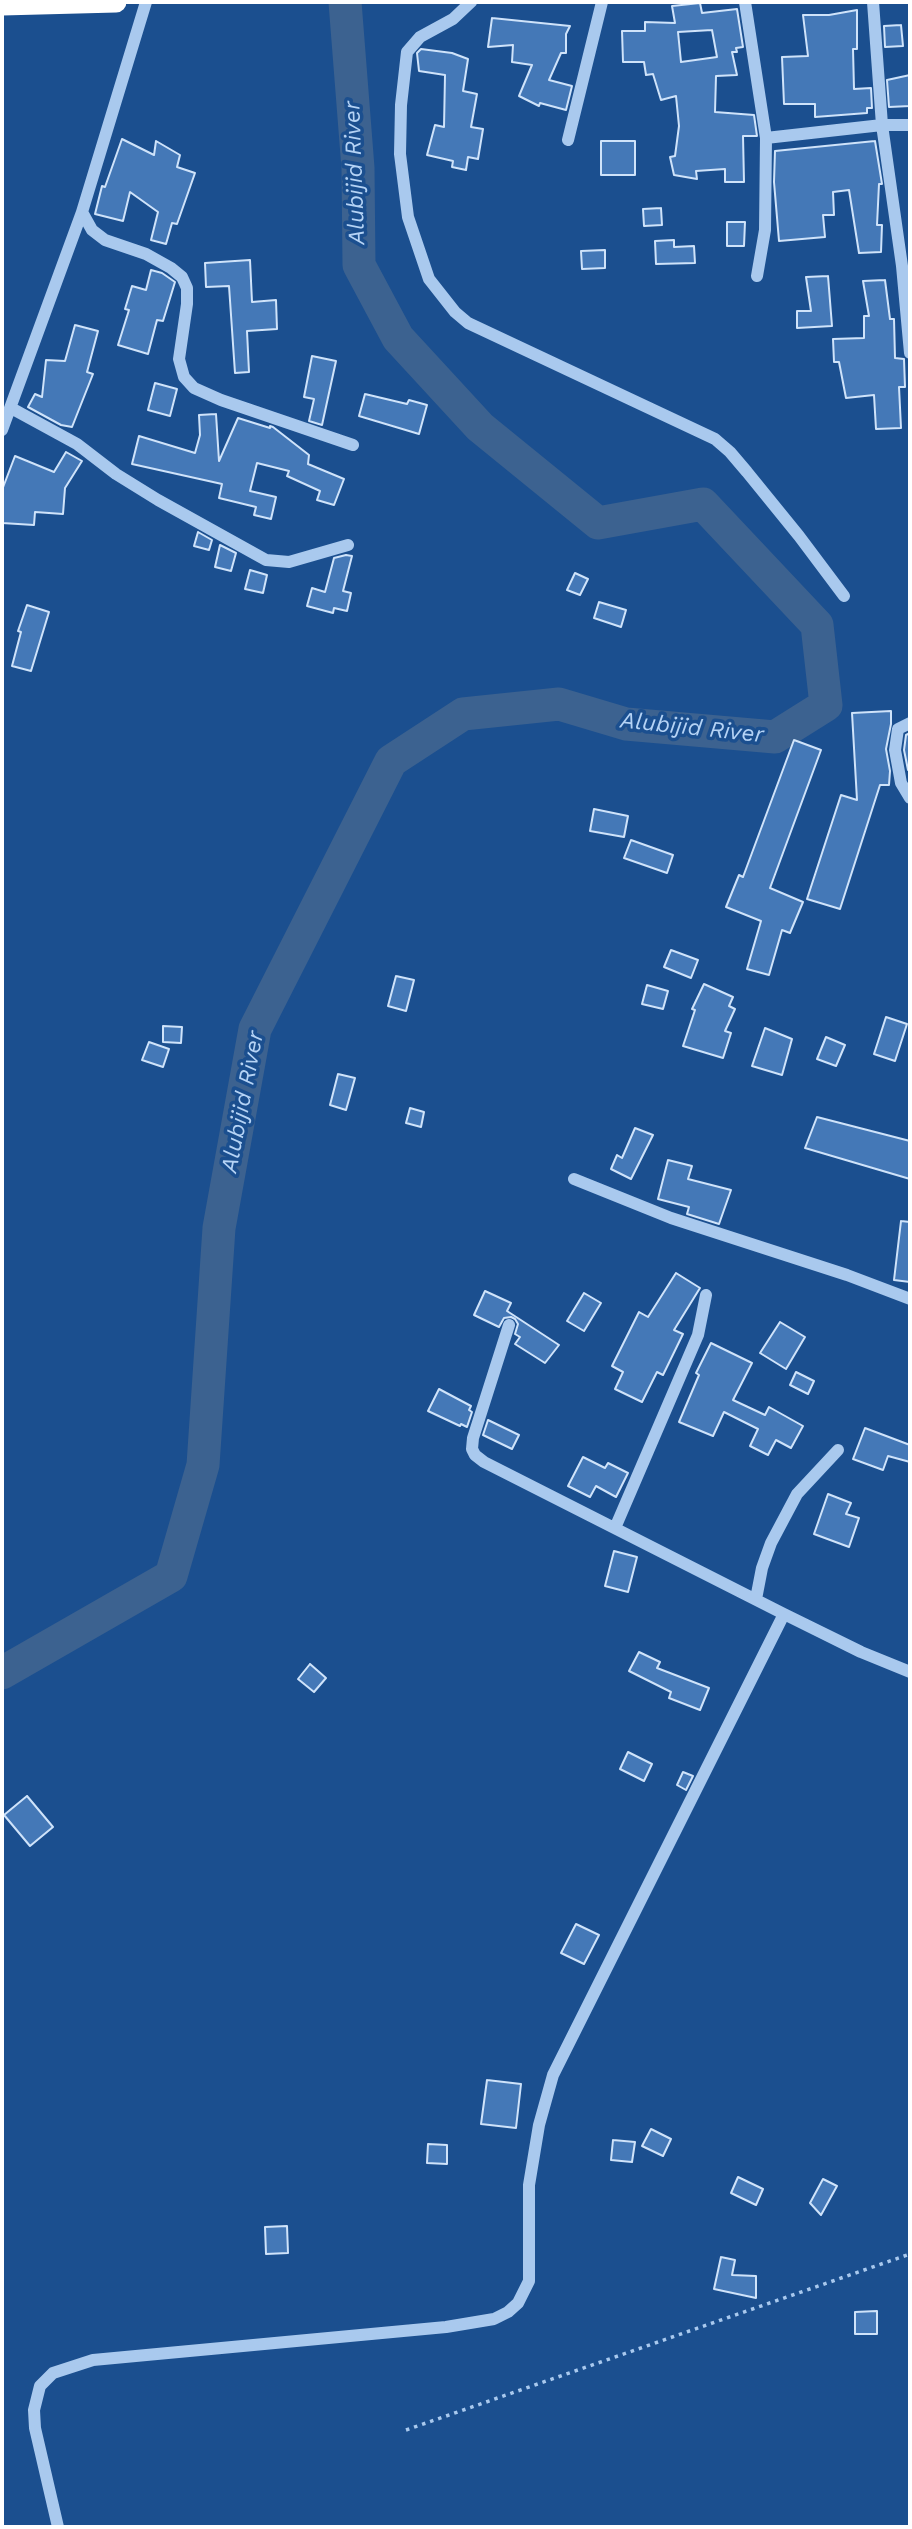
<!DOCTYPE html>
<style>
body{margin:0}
#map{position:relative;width:912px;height:2529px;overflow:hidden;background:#1b4f8f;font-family:"Work Sans",sans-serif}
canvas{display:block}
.frame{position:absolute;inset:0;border:4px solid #fff;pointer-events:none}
</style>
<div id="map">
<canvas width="912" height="2529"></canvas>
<div class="frame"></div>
</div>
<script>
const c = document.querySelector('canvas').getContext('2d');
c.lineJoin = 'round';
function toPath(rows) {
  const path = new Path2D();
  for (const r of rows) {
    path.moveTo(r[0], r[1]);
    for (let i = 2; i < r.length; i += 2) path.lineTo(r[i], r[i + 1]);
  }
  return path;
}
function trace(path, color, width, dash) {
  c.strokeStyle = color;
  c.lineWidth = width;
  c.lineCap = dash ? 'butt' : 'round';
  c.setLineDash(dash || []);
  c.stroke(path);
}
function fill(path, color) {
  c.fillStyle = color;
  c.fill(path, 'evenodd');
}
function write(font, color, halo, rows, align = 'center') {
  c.font = font + ' "Work Sans",sans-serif';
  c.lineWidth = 7;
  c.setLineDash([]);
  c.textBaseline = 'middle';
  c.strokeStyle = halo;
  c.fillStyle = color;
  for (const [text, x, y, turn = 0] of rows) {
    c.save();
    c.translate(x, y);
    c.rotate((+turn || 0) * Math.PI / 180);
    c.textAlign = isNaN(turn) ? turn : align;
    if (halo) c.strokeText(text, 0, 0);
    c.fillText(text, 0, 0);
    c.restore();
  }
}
const river = toPath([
 [2,1673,171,1576,203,1465,219,1228,255,1029,391,761,463,714,559,704,626,724,775,737,826,705,817,625,703,504,598,523,480,427,398,338,359,265,358,168,345,2]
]);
const building = toPath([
 [700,3,702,13,737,9,743,47,736,48,737,52,732,52,737,75,716,76,715,112,754,115,757,136,743,136,744,182,725,182,725,169,696,171,697,179,674,175,670,157,675,156,679,126,676,96,661,100,653,74,646,75,644,62,623,62,622,31,645,31,645,22,675,23,672,6,700,3],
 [712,30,717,57,681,62,678,32,712,30],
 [857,10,857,49,853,49,854,89,871,88,872,108,867,108,867,113,815,117,815,104,784,104,782,57,808,56,803,15,829,15,857,10],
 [492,18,570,26,566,34,566,53,561,53,549,80,572,86,566,110,540,103,539,106,519,96,532,65,512,62,513,45,488,47,492,18],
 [901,25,903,46,885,47,884,26,901,25],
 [421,49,452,53,468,59,463,91,477,94,471,127,483,129,478,159,468,157,466,170,452,167,453,161,427,155,435,125,444,127,445,75,419,71,417,53,421,49],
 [910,75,910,106,889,107,887,80,910,75],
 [122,139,154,155,156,141,180,155,177,167,195,173,177,224,172,223,166,244,151,240,158,212,130,192,123,221,95,214,102,186,105,187,122,139],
 [601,141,635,141,635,175,601,175,601,141],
 [875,141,882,184,879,184,877,225,882,225,881,252,859,253,849,190,833,192,834,215,823,215,825,237,779,241,774,182,775,151,875,141],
 [661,208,662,225,644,226,643,209,661,208],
 [727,222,745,222,744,246,727,246,727,222],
 [674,240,674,247,694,246,695,263,656,264,655,241,674,240],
 [605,250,605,268,582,269,581,251,605,250],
 [250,260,252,302,276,300,277,329,247,331,249,372,235,373,229,286,206,287,205,263,250,260],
 [151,270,162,273,175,282,163,321,157,320,148,354,118,345,129,310,125,309,132,286,146,290,151,270],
 [828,276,832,326,797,328,797,311,811,311,806,277,828,276],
 [885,280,890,319,894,319,895,358,904,359,905,387,899,387,901,428,876,429,874,395,846,398,839,362,834,362,833,339,864,338,864,316,869,316,863,281,885,280],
 [75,325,98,331,87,372,93,374,72,427,61,425,28,407,35,394,42,397,46,360,65,361,75,325],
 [312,356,336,361,322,425,309,421,314,399,304,397,312,356],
 [155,383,177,389,170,416,148,410,155,383],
 [365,394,407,404,409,400,427,405,419,434,359,416,365,394],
 [216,414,219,461,238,418,270,428,270,426,273,427,309,455,308,464,344,479,334,505,317,500,320,491,287,476,289,471,257,463,250,491,276,497,271,519,254,515,256,507,219,498,222,484,132,464,139,436,195,453,200,435,199,415,216,414],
 [66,452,82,461,65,488,63,514,35,512,34,525,2,523,2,490,15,456,54,472,66,452],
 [198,532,212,540,209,550,194,546,198,532],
 [220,545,236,553,231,571,215,567,220,545],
 [346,555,352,556,343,591,351,593,347,611,334,608,333,613,307,606,312,588,325,592,334,558,346,555],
 [250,570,267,575,263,593,245,589,250,570],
 [575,573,588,579,580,595,567,590,575,573],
 [599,602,626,610,621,627,594,618,599,602],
 [27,605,49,612,31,671,12,666,21,632,18,631,27,605],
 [891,711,891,724,886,749,890,771,889,785,880,785,840,909,807,899,841,795,857,800,852,713,891,711],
 [910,733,910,770,908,770,904,750,906,735,910,733],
 [794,740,821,750,770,888,803,902,790,933,782,930,769,975,747,969,761,921,726,907,739,875,743,877,794,740],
 [594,809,628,816,624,837,590,831,594,809],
 [631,840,673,855,667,873,624,858,631,840],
 [671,950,698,960,691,978,664,967,671,950],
 [396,976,414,980,406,1011,388,1006,396,976],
 [704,984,733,997,729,1006,735,1009,725,1031,731,1033,723,1058,683,1046,695,1010,692,1009,704,984],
 [647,985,668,991,663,1009,642,1004,647,985],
 [886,1017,907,1024,895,1061,874,1054,886,1017],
 [163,1026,182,1027,181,1043,163,1042,163,1026],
 [765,1028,792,1039,782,1075,752,1066,765,1028],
 [826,1037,845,1045,836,1066,817,1059,826,1037],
 [149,1042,169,1049,163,1067,142,1060,149,1042],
 [338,1074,355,1078,346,1110,330,1105,338,1074],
 [410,1108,424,1112,421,1127,406,1123,410,1108],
 [817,1117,910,1141,910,1179,805,1148,817,1117],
 [635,1128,653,1135,631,1179,611,1169,617,1155,622,1158,635,1128],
 [668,1160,692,1166,688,1179,731,1190,719,1224,687,1214,689,1207,658,1199,668,1160],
 [901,1221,910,1222,910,1282,894,1280,901,1221],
 [676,1273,700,1288,674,1330,683,1334,663,1375,657,1372,642,1402,615,1389,623,1372,612,1366,639,1312,648,1317,676,1273],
 [485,1291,511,1303,507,1311,559,1345,545,1363,515,1344,520,1337,515,1334,518,1324,515,1319,511,1317,504,1318,499,1327,474,1315,485,1291],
 [584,1293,601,1303,584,1331,567,1321,584,1293],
 [780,1322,805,1337,786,1369,760,1353,780,1322],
 [711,1343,752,1363,733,1400,765,1415,769,1407,803,1426,791,1448,776,1440,768,1455,750,1446,758,1429,724,1412,713,1436,679,1422,699,1375,696,1373,711,1343],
 [796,1372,814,1381,808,1394,790,1385,796,1372],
 [439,1389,471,1406,469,1410,472,1412,467,1427,461,1424,460,1426,428,1411,439,1389],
 [488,1420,519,1435,512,1449,483,1435,488,1420],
 [865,1428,910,1445,910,1462,888,1456,883,1470,853,1459,865,1428],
 [583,1457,605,1468,608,1463,628,1473,616,1497,596,1486,590,1497,568,1486,583,1457],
 [828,1494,851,1503,846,1514,859,1518,849,1547,814,1534,828,1494],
 [614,1551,637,1557,628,1592,605,1586,614,1551],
 [639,1652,660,1662,657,1668,709,1688,700,1710,669,1698,671,1692,629,1671,639,1652],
 [310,1664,326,1678,314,1692,298,1679,310,1664],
 [628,1752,652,1764,644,1781,620,1769,628,1752],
 [683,1772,693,1776,686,1790,677,1785,683,1772],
 [27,1796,53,1827,30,1846,4,1815,27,1796],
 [576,1924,599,1935,584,1964,561,1953,576,1924],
 [487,2080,521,2084,516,2128,481,2124,487,2080],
 [651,2129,671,2139,663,2156,642,2146,651,2129],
 [613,2140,635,2142,632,2162,611,2160,613,2140],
 [428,2144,447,2145,447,2164,427,2163,428,2144],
 [738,2177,763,2189,756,2205,731,2193,738,2177],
 [823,2179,837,2186,821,2215,810,2203,823,2179],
 [287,2226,288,2253,266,2254,265,2227,287,2226],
 [721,2257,735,2260,732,2275,756,2276,756,2298,714,2289,721,2257],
 [877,2311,877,2334,855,2334,855,2312,877,2311]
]);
const path = toPath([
 [406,2430,910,2254]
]);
const minor = toPath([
 [471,2,453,19,420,37,407,52,401,105,400,154,408,217,429,279,455,312,468,323,715,439,730,452,747,472,799,536,844,596],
 [745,2,766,138,765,230,757,276],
 [873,2,882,125,902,266,910,353],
 [766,138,882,125,910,125],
 [568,140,602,2],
 [82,212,92,230,105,240,146,254,171,268,182,277,187,288,187,304,179,359,184,377,194,388,221,400,353,445],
 [11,408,77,444,116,474,158,500,266,560,289,562,348,545],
 [2,430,82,212,146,2],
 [910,723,898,729,895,750,901,783,910,798],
 [574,1179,671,1218,847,1275,910,1299],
 [509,1325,473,1438,472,1449,475,1455,484,1462,784,1614,861,1652,910,1672],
 [615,1528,698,1335,706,1295],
 [756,1599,762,1568,771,1543,797,1494,838,1450],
 [58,2527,35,2428,34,2410,40,2386,53,2373,93,2360,446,2327,494,2319,508,2312,518,2303,529,2281,529,2185,539,2125,553,2075,784,1614]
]);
const highway = toPath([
 [2,5,116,2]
]);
const waterNames = [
 ["Alubijid River",355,173,-92],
 ["Alubijid River",692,728,6],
 ["Alubijid River",243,1102,-79]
];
trace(river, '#3c6290', 33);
fill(building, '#4478b7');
trace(building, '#cfe3fa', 2);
trace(path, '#a9c9ee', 3.5, [3.5, 5]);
trace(minor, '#a9c9ee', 12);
trace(highway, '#fff', 21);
write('italic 23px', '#b5d3f5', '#1b4f8f', waterNames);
</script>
